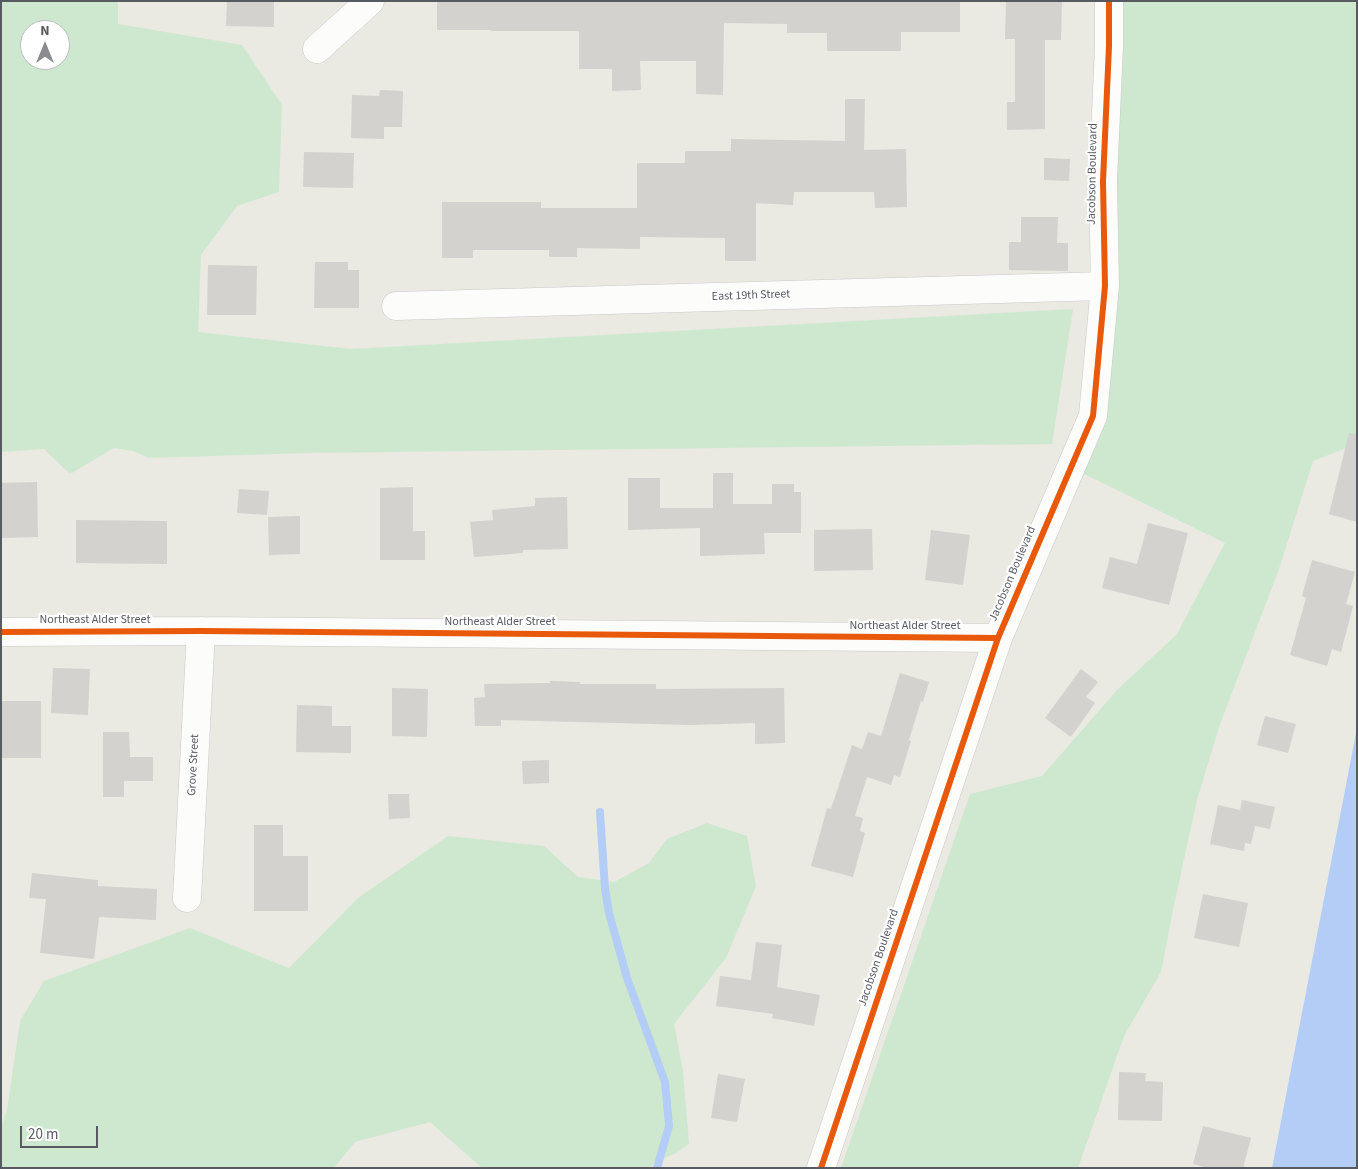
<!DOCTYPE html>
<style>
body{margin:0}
#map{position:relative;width:1358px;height:1169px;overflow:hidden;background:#eae9e2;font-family:"Source Sans 3",sans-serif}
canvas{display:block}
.frame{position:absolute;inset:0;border:2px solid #585a62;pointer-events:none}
.north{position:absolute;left:20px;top:20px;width:50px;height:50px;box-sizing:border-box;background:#fff;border:1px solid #bcbdc0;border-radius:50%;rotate:0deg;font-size:14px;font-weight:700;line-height:20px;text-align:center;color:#585a62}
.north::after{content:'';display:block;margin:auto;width:18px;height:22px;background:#8b8c8f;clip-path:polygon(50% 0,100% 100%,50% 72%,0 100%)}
.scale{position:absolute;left:20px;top:1126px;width:78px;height:22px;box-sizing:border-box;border:2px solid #585a62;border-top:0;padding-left:6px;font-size:15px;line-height:18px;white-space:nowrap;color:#585a62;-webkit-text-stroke:4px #fff;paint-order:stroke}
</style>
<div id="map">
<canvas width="1358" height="1169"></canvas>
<div class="frame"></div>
<div class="north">N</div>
<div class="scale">20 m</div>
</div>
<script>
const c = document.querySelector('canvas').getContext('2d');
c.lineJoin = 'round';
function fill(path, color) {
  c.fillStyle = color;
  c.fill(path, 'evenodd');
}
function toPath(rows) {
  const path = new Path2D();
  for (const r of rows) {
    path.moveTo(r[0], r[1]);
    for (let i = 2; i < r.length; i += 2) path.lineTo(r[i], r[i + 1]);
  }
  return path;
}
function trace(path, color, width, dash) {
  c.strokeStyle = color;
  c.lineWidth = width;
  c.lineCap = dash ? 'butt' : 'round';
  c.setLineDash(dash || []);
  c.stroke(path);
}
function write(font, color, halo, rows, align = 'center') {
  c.font = font + ' "Source Sans 3",sans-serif';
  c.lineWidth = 4.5;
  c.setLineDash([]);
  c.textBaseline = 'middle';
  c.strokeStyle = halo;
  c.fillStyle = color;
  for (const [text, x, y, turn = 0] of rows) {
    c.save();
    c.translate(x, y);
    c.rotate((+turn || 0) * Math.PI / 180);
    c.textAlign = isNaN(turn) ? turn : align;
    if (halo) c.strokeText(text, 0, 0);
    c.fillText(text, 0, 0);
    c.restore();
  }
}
const green = toPath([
 [1,1,118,1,118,24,242,45,282,105,279,192,237,206,201,255,198,332,351,349,1073,309,1052,444,308,453,149,458,133,451,114,448,70,474,44,449,1,452],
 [30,30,60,30,60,60,30,60],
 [1109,1,1357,1,1357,444,1313,461,1279,569,1219,727,1197,800,1174,905,1161,972,1124,1036,1078,1168,841,1168,970,794,1042,776,1117,690,1177,634,1225,543,1076,470,1096,382],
 [707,823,747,836,756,886,726,958,674,1024,683,1071,689,1144,678,1152,654,1163,651,1168,482,1168,430,1122,355,1142,334,1168,1,1168,1,1126,7,1110,20,1021,44,981,190,928,289,968,358,898,448,836,544,846,578,877,614,882,649,863,667,839]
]);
const water = toPath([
 [1357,728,1357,1168,1272,1168]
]);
const stream = toPath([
 [600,812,605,889,609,913,627,978,665,1082,669,1126,657,1168]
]);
const building = toPath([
 [227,1,274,1,274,27,226,26],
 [437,1,960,1,960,32,901,32,901,51,827,51,827,33,787,33,787,24,724,23,723,95,696,94,696,61,640,61,641,90,612,91,612,69,579,69,579,31,491,31,491,30,437,30],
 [1006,1,1062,2,1061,40,1045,40,1045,129,1007,130,1007,102,1015,102,1015,39,1005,39],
 [380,90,403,91,402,127,384,127,384,139,351,138,352,95,379,96],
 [845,99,865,99,864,150,906,149,907,207,875,208,874,192,794,192,793,205,756,203,756,261,725,261,725,238,640,237,640,249,577,248,577,257,549,257,549,250,473,250,473,258,442,258,442,202,541,202,541,208,637,208,637,163,685,163,685,151,731,151,731,139,845,141],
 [304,152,354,153,353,188,303,187],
 [1044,158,1070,159,1069,181,1044,180],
 [1021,217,1058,217,1057,243,1068,243,1068,271,1009,270,1009,242,1021,242],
 [315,262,348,262,348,270,359,270,359,308,314,308],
 [208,265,257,266,256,315,207,315],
 [1349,433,1357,434,1357,522,1329,514],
 [713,473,733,473,733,504,772,504,772,484,794,484,794,492,801,492,801,533,764,533,765,554,700,556,700,528,628,530,628,478,660,478,660,508,713,508],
 [37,482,38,537,1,538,1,483],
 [413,487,413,531,425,531,425,560,380,560,380,488],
 [239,489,269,491,267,515,237,513],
 [567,497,568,549,523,550,523,553,474,557,470,522,493,520,492,510,535,506,535,498],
 [300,516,300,554,269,555,268,517],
 [76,520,167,521,167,564,76,563],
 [1148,523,1188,533,1169,605,1102,588,1110,557,1137,564],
 [872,529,873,570,814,571,814,530],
 [931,530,970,535,963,585,925,580],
 [1312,560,1355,572,1346,604,1353,606,1341,652,1332,649,1327,666,1290,655,1306,598,1302,596],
 [53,668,90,669,88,715,51,713],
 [1081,669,1098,682,1086,697,1095,703,1071,737,1045,718],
 [900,673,929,682,923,702,921,701,909,740,911,741,900,777,894,775,891,785,867,777,855,816,863,818,860,831,865,833,853,877,811,866,827,808,831,809,852,745,862,749,868,732,881,736],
 [550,681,580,682,580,684,656,684,656,689,784,688,785,743,755,744,755,723,690,725,501,720,501,726,475,726,474,698,485,697,484,684,550,683],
 [392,688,428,689,427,737,392,736],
 [1,701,41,701,41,758,1,758],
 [297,705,332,706,332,726,351,726,351,753,296,752],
 [1265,716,1296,724,1288,753,1257,745],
 [103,732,129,732,130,757,153,757,153,781,124,781,124,797,103,797],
 [549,760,549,783,523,784,522,761],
 [388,794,409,794,410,818,389,819],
 [1242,800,1275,807,1270,829,1255,826,1251,844,1245,843,1244,851,1210,844,1218,805,1240,810],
 [254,825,283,825,283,856,308,856,308,911,254,911],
 [32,873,98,880,98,886,157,889,156,920,99,917,94,959,40,953,46,899,29,898],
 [1203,894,1248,903,1239,947,1194,938],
 [756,942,782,945,777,987,820,995,814,1026,772,1018,773,1014,716,1006,720,976,751,980],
 [1119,1072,1146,1073,1145,1081,1163,1082,1162,1121,1118,1120],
 [718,1074,745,1079,737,1122,711,1118],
 [1203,1126,1251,1138,1243,1168,1208,1168,1193,1164]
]);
const minor = toPath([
 [317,49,370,1],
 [396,306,1105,286],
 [1,632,201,631,998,638],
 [187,898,201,631],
 [821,1168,998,638,1093,416,1105,286,1103,181,1109,46,1109,1]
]);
const cycleway = toPath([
 [1,632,201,631,998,638],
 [821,1168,998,638,1093,416,1105,286,1103,181,1109,46,1109,1]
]);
const streetNames = [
 ["Jacobson Boulevard",1093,174,-89],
 ["East 19th Street",751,296,-2],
 ["Jacobson Boulevard",1013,574,-67],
 ["Northeast Alder Street",95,620],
 ["Northeast Alder Street",500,622],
 ["Northeast Alder Street",905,626],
 ["Grove Street",194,765,-87],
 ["Jacobson Boulevard",879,958,-71]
];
fill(green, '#cee8d0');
fill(water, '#b3cdf6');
trace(stream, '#b3cdf6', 8);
fill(building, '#d3d2ce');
trace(minor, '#c8c8c7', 29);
trace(minor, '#fcfcfb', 28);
trace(cycleway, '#e8590c', 6);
write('12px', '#585a62', '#fff', streetNames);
</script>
